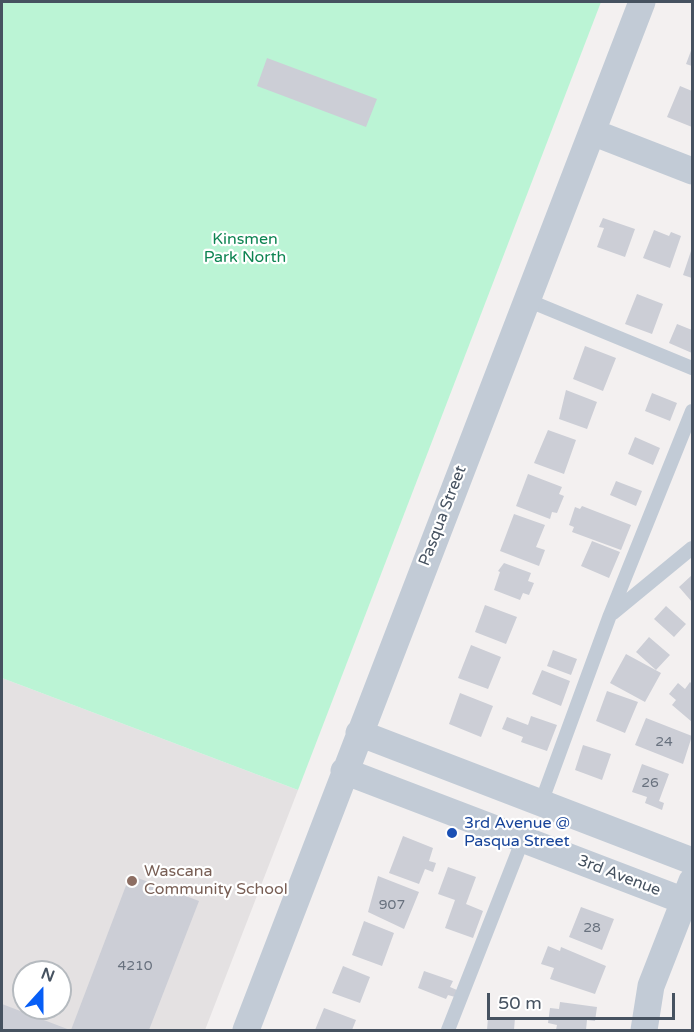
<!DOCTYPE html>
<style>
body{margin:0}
#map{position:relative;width:694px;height:1032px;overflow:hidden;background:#f3f0f0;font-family:"Varela Round",sans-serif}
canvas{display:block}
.frame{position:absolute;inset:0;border:3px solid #465260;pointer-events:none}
.north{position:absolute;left:12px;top:960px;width:60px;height:60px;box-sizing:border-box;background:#fff;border:2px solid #b5babf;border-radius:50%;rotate:21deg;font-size:16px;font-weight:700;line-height:24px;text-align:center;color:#465260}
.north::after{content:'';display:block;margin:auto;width:21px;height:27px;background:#075ef6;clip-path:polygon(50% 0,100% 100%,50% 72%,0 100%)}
.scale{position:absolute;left:487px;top:993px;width:188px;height:27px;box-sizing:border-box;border:3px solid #465260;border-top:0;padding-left:8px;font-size:18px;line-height:21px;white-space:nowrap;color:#465260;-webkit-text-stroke:4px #fff;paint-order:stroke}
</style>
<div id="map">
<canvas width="694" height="1032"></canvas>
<div class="frame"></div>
<div class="north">N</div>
<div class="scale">50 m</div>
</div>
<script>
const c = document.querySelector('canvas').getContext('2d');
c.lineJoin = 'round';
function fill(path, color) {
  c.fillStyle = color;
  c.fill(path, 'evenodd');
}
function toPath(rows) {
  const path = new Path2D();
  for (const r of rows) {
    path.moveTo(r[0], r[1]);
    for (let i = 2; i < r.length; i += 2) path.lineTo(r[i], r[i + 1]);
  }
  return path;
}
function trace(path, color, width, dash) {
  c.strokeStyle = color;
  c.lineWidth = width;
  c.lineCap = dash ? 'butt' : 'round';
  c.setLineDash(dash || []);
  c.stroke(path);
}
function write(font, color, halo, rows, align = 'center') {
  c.font = font + ' "Varela Round",sans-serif';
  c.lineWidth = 4.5;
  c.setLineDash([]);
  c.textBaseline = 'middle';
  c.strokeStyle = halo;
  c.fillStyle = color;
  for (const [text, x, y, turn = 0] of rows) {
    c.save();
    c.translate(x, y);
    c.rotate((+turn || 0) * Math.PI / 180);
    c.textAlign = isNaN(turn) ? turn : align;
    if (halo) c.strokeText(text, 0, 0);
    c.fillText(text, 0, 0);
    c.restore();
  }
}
const education = toPath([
 [2,678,298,790,205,1030,2,1030],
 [24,972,60,972,60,1008,24,1008]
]);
const green = toPath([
 [2,2,601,2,298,790,2,678]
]);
const building = toPath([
 [692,48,692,66,686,64],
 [267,58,377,99,366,127,257,86],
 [680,86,692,91,692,127,667,117],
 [603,218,635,229,625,257,597,247,604,228,599,227],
 [654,230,669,236,671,232,681,236,670,268,643,258],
 [692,248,692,278,683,275],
 [637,294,663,304,652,334,625,324],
 [677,324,692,330,692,353,669,343],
 [585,346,616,358,603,391,573,379],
 [566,390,597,402,587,429,559,419],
 [652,393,677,403,670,421,645,411],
 [548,430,576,440,564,474,534,463],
 [635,437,660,448,653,465,628,454],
 [528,474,562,487,559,494,564,496,557,513,552,512,550,519,516,506],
 [616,481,642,491,636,506,610,495],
 [582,506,631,525,621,550,572,532,574,527,569,525,575,507,580,509],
 [514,514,545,525,536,547,545,550,539,566,500,551],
 [592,541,620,552,609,578,581,566],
 [504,563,531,573,528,581,534,583,529,595,523,593,520,600,494,590,500,572,498,571],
 [692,575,692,602,679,587],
 [485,605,517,617,506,644,475,632],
 [666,606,686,624,674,637,654,619],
 [649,637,670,655,656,670,636,652],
 [471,645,501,657,488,689,458,678],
 [553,650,577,659,571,675,547,666],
 [626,654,661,673,645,702,610,683],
 [542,670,570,681,561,706,532,694],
 [690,682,692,684,692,722,672,705,676,700,669,694,678,683,685,689],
 [607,691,638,702,625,733,596,721],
 [460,693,493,706,481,737,449,724],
 [531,716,557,725,547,751,521,742,523,737,502,729,507,717,528,725],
 [646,718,692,736,683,764,635,745],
 [583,745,611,754,602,780,575,770],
 [642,764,669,774,659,801,664,803,662,810,645,803,647,797,632,792],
 [403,836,433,848,429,861,436,863,433,872,425,869,419,884,389,873],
 [448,867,476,877,466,904,483,911,473,938,445,928,455,900,438,894],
 [130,875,199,901,149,1030,71,1030],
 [378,876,419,892,404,929,368,912],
 [581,907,614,919,602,950,569,937],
 [364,921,394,933,382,966,352,955],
 [548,946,560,951,561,947,606,966,595,994,550,979,554,968,541,964],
 [343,966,370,977,360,1003,332,993],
 [424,971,453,981,450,987,457,990,455,997,448,995,446,999,418,988],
 [560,1002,597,1007,595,1021,587,1020,586,1030,556,1030,557,1025,548,1023,550,1008,559,1009],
 [2,1004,70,1030,2,1030],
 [324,1008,356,1020,352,1030,315,1030],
 [488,1017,515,1018,514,1030,487,1030]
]);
const service = toPath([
 [527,300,692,368],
 [613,613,692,548],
 [541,803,610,615,692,411],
 [448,1030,523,839]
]);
const minor = toPath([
 [592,132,692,171],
 [359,733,692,861],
 [344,771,692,904],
 [246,1030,642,2],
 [644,1030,651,986,692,881]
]);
const markers = [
 [452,833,6,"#1a4fb4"],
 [132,881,6,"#8d6e63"]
];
const numberNames = [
 ["24",664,742],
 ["26",650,783],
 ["907",392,905],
 ["28",592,928],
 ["4210",135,966]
];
const parkNames = [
 ["Kinsmen",245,240],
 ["Park North",245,258]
];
const streetNames = [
 ["Pasqua Street",443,516,-69],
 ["3rd Avenue",619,876,21]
];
const transitNames = [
 ["3rd Avenue @",464,824],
 ["Pasqua Street",464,842]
];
const educationNames = [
 ["Wascana",144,872],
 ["Community School",144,890]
];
fill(education, '#e4e1e2');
fill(green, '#bbf4d5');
fill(building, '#ccced6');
trace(service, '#c2cbd6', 14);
trace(minor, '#c2cbd6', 27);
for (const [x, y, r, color] of markers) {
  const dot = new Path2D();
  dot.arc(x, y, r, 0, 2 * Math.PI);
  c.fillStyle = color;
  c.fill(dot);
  trace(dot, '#fff', 2);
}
write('14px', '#68717e', null, numberNames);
write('16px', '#0e8452', '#fff', parkNames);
write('16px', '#465260', '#fff', streetNames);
write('16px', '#164399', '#fff', transitNames, 'left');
write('16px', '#785e54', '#fff', educationNames, 'left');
</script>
